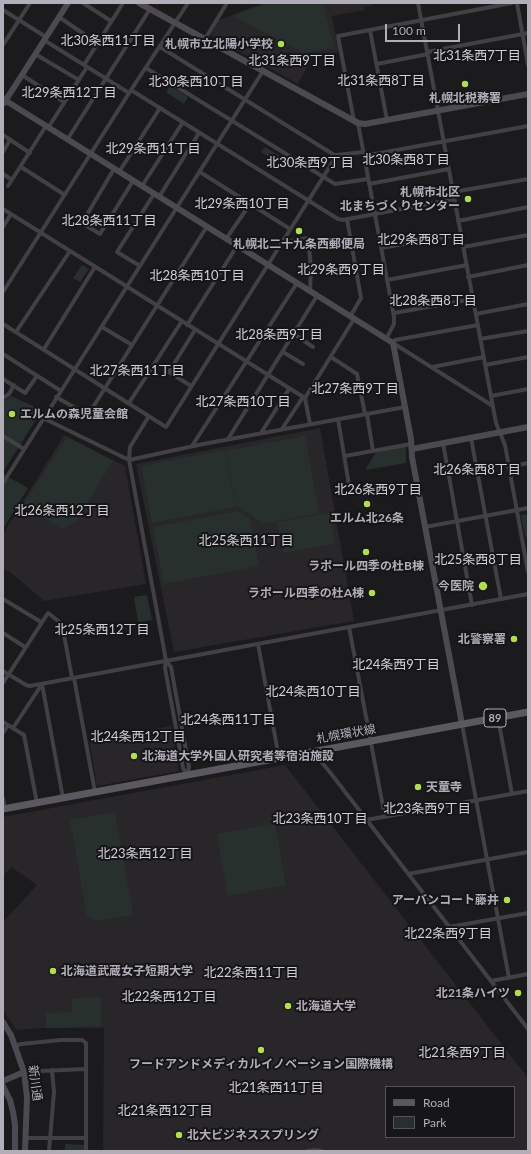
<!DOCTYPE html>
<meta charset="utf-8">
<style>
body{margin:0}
#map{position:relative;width:531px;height:1154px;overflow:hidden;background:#1b1a1c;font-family:Lato,sans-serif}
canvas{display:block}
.frame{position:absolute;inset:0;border:4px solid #b2aeb9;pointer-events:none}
.legend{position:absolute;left:385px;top:1086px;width:130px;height:52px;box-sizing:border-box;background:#161517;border:1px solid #545258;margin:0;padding:5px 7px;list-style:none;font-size:12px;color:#b2aeb9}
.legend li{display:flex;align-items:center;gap:8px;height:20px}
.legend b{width:20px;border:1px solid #545258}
.scale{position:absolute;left:385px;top:24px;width:75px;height:18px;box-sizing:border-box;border:2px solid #b2aeb9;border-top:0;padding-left:5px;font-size:12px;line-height:14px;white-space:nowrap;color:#b2aeb9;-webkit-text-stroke:3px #161517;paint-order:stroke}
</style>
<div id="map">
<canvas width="531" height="1154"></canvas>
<div class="frame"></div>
<ul class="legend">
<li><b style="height:5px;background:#5b585f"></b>Road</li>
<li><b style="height:11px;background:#28302e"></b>Park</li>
</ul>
<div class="scale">100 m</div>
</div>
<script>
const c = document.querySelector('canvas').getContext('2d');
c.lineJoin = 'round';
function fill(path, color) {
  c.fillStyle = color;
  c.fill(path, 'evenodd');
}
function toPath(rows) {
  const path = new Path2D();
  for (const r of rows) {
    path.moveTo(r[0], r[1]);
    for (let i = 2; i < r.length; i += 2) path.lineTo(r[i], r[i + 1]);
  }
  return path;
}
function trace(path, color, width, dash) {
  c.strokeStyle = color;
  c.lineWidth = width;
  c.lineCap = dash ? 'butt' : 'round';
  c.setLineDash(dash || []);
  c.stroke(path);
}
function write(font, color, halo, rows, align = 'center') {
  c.font = font + ' Lato,"Noto Sans JP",sans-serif';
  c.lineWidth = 4;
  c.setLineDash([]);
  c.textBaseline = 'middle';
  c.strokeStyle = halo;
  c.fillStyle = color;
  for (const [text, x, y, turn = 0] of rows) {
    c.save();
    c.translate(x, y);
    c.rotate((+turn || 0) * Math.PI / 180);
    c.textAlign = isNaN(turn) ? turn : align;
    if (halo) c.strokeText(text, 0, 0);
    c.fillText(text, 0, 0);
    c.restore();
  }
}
const built = toPath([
 [264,3,372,3,373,5,364,7,365,10,332,16,339,52,312,58,298,84,211,36,211,34,219,20],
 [320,428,354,621,174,652,136,464],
 [64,435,125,466,146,584,44,601,10,572,3,568,3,534],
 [171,726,179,771,97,786,89,740],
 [285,765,528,1078,528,1151,103,1151,104,1028,43,1028,16,1030,3,1010,3,922,37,885,11,867,5,874,3,872,3,817],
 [386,1087,514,1087,514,1137,386,1137]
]);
const green = toPath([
 [267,3,323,3,334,48,304,53,233,16],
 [170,86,188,97,184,104,166,92],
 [265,147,280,156,276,161,261,152],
 [82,265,89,269,80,282,73,278],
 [11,396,42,410,3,472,3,402],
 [305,436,319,513,263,524,236,505,226,451],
 [67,437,113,461,76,521,62,529,23,505],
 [406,446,406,463,365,470,376,452],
 [225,450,236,507,152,523,141,466],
 [3,474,28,488,3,529],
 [238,511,250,518,259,566,164,584,153,527],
 [329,513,335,544,283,553,277,522],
 [528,514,528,537,525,537,521,515],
 [147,595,152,620,138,622,134,597],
 [115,812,133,915,95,921,87,916,70,820],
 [275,823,286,885,228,896,217,834],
 [101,997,101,1026,46,1028,46,1013,72,1012,72,998],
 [65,1144,84,1145,84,1151,65,1151]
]);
const street = toPath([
 [83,3,111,21],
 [418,3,496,423,505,445,528,572],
 [517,3,528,65],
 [3,10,46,37],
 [59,17,97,43],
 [370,30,387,120],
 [205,39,227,3],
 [44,40,129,93],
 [3,45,30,3],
 [160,47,336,156],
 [427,52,528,33],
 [35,54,79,80],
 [377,64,428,54],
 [84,65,123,3],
 [146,68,335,184,368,179],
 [22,75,64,102],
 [131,90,338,219,343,220,454,199],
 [354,121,338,36,512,3],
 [358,123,394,317,394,324,386,339],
 [48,128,87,67],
 [3,135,30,153],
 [67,140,150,9],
 [3,152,10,140],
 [364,156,528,126],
 [21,167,65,195],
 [114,169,82,223,100,234,133,181],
 [119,172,160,108],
 [200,172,290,229],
 [3,174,12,180],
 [369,184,449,169],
 [8,186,46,126],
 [142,186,183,122],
 [453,192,528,179],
 [159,197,199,133],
 [3,209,305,398,310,424],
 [347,219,361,298,350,317],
 [458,221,528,207],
 [3,227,11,214],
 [226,239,250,204],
 [281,243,308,238,311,268,310,292],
 [463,247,528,235],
 [381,248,461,234],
 [140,266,117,252,154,194],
 [468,277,528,265],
 [387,280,467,265],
 [3,292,131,90,188,3],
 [394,313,473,299],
 [476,314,528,304],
 [3,324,166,427,337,155,363,152],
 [187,325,237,246],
 [478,325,395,340,393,343,493,406],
 [102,327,132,345],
 [16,332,70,251],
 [294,334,313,347],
 [480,339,528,331],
 [44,349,95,267],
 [283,352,303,364],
 [3,354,61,391],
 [331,357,357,374,365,414],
 [485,365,528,357],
 [432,367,484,357],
 [3,379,25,393,37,376],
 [191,386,169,372,195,330],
 [491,396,528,389],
 [56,397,88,415,206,228],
 [3,398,9,394,14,385],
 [305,398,354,319],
 [129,403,182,321],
 [367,414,373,451],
 [149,416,130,447,129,460,203,444,405,407],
 [43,418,129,460,165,655,166,661,165,668,176,728,183,768,187,775],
 [338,419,349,485],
 [282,429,303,397],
 [261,433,289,389],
 [3,436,24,449],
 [471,438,501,599],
 [228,439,317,296],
 [443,443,472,605],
 [192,446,297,283],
 [345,456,411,444],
 [508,467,528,463],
 [3,483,263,71],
 [425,527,528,508],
 [3,599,41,622],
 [349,627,385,817],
 [3,633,25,647],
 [258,644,279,758],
 [166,661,171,667,189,767,187,775],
 [3,671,26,685,30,686,528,594],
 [74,678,95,792],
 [3,683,48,613,62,624,72,678],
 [42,684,63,798],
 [498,718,512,794],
 [3,722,24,735,37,803],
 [462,724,509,978],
 [13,728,42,684],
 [3,733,8,725],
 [316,751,319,759,329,771,528,1029],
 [3,798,5,809],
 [366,820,528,791],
 [408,874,528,852],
 [449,927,528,913],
 [491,981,528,974],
 [15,1046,21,1044,61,1040,82,1040,86,1043,86,1151],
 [25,1079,41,1071,86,1069],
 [26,1138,85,1138],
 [49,1151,54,1092,52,1070],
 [307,1151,315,1150,322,1151]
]);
const secondary = toPath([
 [139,3,358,123,365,124,528,94],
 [3,99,393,343,411,439,412,457,462,724],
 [4,103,68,3],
 [412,449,528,427],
 [3,1022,11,1035,24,1072,27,1097,25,1151],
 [3,1081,24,1072],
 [3,1086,10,1100,13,1112,15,1125,15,1151]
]);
const primary = toPath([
 [3,809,528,712]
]);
const markers = [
 [281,44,4,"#b3dd50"],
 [465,84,4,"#b3dd50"],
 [468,199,4,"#b3dd50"],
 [299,231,4,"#b3dd50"],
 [12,414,4,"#b3dd50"],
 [367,504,4,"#b3dd50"],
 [366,552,4,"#b3dd50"],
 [483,586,5,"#b3dd50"],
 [372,593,4,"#b3dd50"],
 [514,639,4,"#b3dd50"],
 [134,756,4,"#b3dd50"],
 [418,787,4,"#b3dd50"],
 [507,900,4,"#b3dd50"],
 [53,971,4,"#b3dd50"],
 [518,993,4,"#b3dd50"],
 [288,1006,4,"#b3dd50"],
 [261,1050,4,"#b3dd50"],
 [179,1135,4,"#b3dd50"]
];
const shields = [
 [495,718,22]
];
const shieldNames = [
 ["89",495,718]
];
const poiNames = [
 ["札幌市立北陽小学校",273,44],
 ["札幌北税務署",465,98,"center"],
 ["札幌市北区",460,192],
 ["北まちづくりセンター",460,206],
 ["札幌北二十九条西郵便局",299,244,"center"],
 ["エルムの森児童会館",20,414,"left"],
 ["エルム北26条",367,518,"center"],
 ["ラポール四季の杜B棟",366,566,"center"],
 ["今医院",474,586],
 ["ラポール四季の杜A棟",364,593],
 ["北警察署",506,639],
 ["北海道大学外国人研究者等宿泊施設",142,756,"left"],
 ["天童寺",426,787,"left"],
 ["アーバンコート藤井",499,900],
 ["北海道武蔵女子短期大学",61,971,"left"],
 ["北21条ハイツ",510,993],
 ["北海道大学",296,1006,"left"],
 ["フードアンドメディカルイノベーション国際機構",261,1064,"center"],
 ["北大ビジネススプリング",187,1135,"left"]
];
const streetNames = [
 ["札幌環状線",346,734,-10],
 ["新川通",35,1083,82]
];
const neighbourhoodNames = [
 ["北30条西11丁目",108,41],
 ["北31条西7丁目",477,56],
 ["北31条西9丁目",292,61],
 ["北31条西8丁目",381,81],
 ["北30条西10丁目",196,82],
 ["北29条西12丁目",69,93],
 ["北29条西11丁目",153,149],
 ["北30条西8丁目",406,160],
 ["北30条西9丁目",310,163],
 ["北29条西10丁目",242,204],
 ["北28条西11丁目",109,221],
 ["北29条西8丁目",421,240],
 ["北29条西9丁目",341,270],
 ["北28条西10丁目",197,276],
 ["北28条西8丁目",433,301],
 ["北28条西9丁目",279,335],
 ["北27条西11丁目",137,371],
 ["北27条西9丁目",355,389],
 ["北27条西10丁目",243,402],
 ["北26条西8丁目",477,470],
 ["北26条西9丁目",378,490],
 ["北26条西12丁目",62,511],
 ["北25条西11丁目",246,541],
 ["北25条西8丁目",478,560],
 ["北25条西12丁目",102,630],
 ["北24条西9丁目",396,665],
 ["北24条西10丁目",313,692],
 ["北24条西11丁目",228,720],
 ["北24条西12丁目",138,737],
 ["北23条西9丁目",427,809],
 ["北23条西10丁目",320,819],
 ["北23条西12丁目",145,854],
 ["北22条西9丁目",448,934],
 ["北22条西11丁目",251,973],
 ["北22条西12丁目",169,997],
 ["北21条西9丁目",462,1053],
 ["北21条西11丁目",276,1088],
 ["北21条西12丁目",165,1111]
];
fill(built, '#282628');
fill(green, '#28302e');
trace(street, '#434045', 4);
trace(secondary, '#4c4950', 6);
trace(primary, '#5b585f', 7);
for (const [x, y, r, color] of markers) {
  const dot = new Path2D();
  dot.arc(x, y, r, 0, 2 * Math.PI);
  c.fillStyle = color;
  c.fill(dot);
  trace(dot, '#161517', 1.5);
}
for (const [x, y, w] of shields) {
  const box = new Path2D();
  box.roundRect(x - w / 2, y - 9, w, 18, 3);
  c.fillStyle = '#161517';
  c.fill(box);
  trace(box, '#b2aeb9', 1);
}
write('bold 11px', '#b2aeb9', null, shieldNames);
write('bold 12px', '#b2aeb9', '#161517', poiNames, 'right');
write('12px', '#b2aeb9', '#161517', streetNames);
write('13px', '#d1ced6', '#161517', neighbourhoodNames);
</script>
